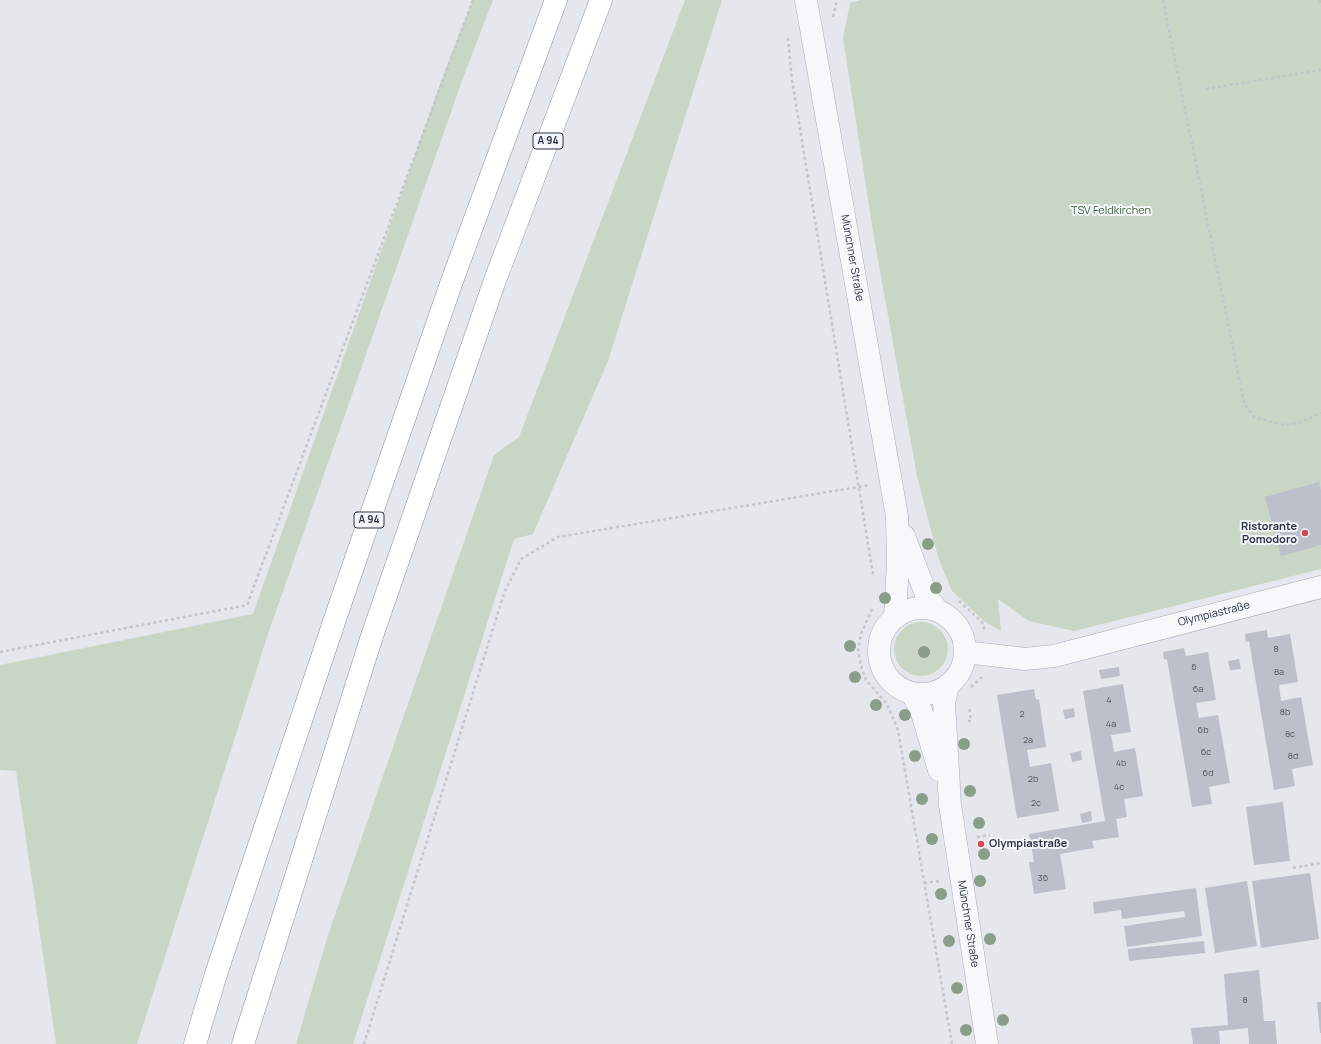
<!DOCTYPE html>
<meta charset="utf-8">
<style>
body{margin:0}
canvas{display:block;background:#e4e7ec}
</style>
<canvas width="1321" height="1044"></canvas>
<script>
const c = document.querySelector('canvas').getContext('2d');
c.lineJoin = 'round';
function fill(path, color) {
  c.fillStyle = color;
  c.fill(path, 'evenodd');
}
function toPath(rows) {
  const path = new Path2D();
  for (const r of rows) {
    if (r.length === 3) {
      path.moveTo(r[0] + r[2], r[1]);
      path.arc(r[0], r[1], r[2], 0, 2 * Math.PI);
      continue;
    }
    path.moveTo(r[0], r[1]);
    for (let i = 2; i < r.length; i += 2) path.lineTo(r[i], r[i + 1]);
  }
  return path;
}
function trace(path, color, width, dash) {
  c.strokeStyle = color;
  c.lineWidth = width;
  c.lineCap = dash ? 'butt' : 'round';
  c.setLineDash(dash || []);
  c.stroke(path);
}
function write(font, color, halo, rows, align = 'center') {
  c.font = font + ' Manrope,sans-serif';
  c.lineWidth = 4;
  c.setLineDash([]);
  c.textBaseline = 'middle';
  c.strokeStyle = halo;
  c.fillStyle = color;
  for (const [text, x, y, turn = 0] of rows) {
    c.save();
    c.translate(x, y);
    c.rotate((+turn || 0) * Math.PI / 180);
    c.textAlign = isNaN(turn) ? turn : align;
    if (halo) c.strokeText(text, 0, 0);
    c.fillText(text, 0, 0);
    c.restore();
  }
}
const green = toPath([
 [473,0,493,0,463,78,268,634,137,1044,56,1044,16,771,0,770,0,665,253,614,445,70],
 [685,0,722,0,608,361,533,534,514,539,353,1044,296,1044,328,935,494,455,519,437],
 [860,0,1321,0,1321,569,1074,631,1029,621,998,599,1001,631,985,622,952,591,938,557,917,476,874,238,843,38,850,3],
 [921,649,27]
]);
const building = toPath([
 [1319,482,1321,491,1321,545,1281,556,1265,497],
 [1267,630,1268,638,1290,634,1298,682,1279,685,1281,701,1301,697,1313,765,1292,769,1295,786,1274,790,1249,641,1246,642,1245,634],
 [1184,648,1186,656,1208,652,1216,700,1196,703,1199,718,1218,715,1230,783,1209,787,1212,804,1192,807,1167,659,1164,660,1163,652],
 [1239,659,1241,669,1230,670,1228,661],
 [1119,667,1120,676,1101,679,1099,670],
 [1123,684,1131,732,1111,735,1114,752,1135,748,1143,796,1124,799,1127,817,1116,819,1119,837,1092,841,1094,848,1060,854,1066,889,1034,894,1029,862,1034,862,1029,834,1105,821,1083,691],
 [1034,689,1036,700,1039,699,1046,747,1027,750,1030,767,1051,763,1059,811,1017,818,997,695],
 [1074,708,1075,717,1065,719,1063,710],
 [1081,751,1082,760,1072,762,1070,753],
 [1283,802,1290,861,1254,865,1246,807],
 [1091,811,1092,821,1082,823,1080,814],
 [1310,873,1319,939,1261,948,1252,881],
 [1247,881,1257,946,1215,953,1205,888],
 [1196,888,1202,936,1127,947,1124,926,1185,917,1184,911,1122,919,1121,910,1094,914,1093,902],
 [1204,941,1205,953,1129,961,1128,949],
 [1259,970,1264,1021,1275,1021,1277,1044,1249,1044,1248,1028,1219,1031,1220,1044,1193,1044,1191,1028,1228,1025,1224,974],
 [1317,1002,1321,1002,1321,1033,1320,1033]
]);
const path = toPath([
 [1163,0,1244,403,1254,417,1284,425,1298,423,1321,413],
 [1320,0,1321,4],
 [833,17,837,0],
 [788,38,792,80,873,574],
 [1206,89,1321,70],
 [959,601,982,622,985,631],
 [872,609,861,634,858,650,861,666,866,680,887,704,898,730,952,1044],
 [0,652,247,605,473,0],
 [971,687,982,677],
 [968,721,971,721,969,707],
 [977,837,990,835],
 [1293,868,1321,863],
 [924,883,940,881],
 [364,1044,504,593,521,559,558,537,870,485]
]);
const minor = toPath([
 [806,0,897,516,898,562,895,617],
 [904,536,927,597,938,611],
 [922,651,43],
 [965,652,1025,659,1054,656,1321,587],
 [948,685,944,703,950,805,987,1044],
 [912,693,922,713,939,770]
]);
const highway = toPath([
 [195,1044,217,971,337,613,452,281,556,0],
 [243,1044,372,636,494,283,601,0]
]);
const trees = [
 [928,544],
 [936,588],
 [885,598],
 [850,646],
 [924,652],
 [855,677],
 [876,705],
 [905,715],
 [964,744],
 [915,756],
 [970,791],
 [922,799],
 [979,823],
 [932,839],
 [984,854],
 [980,881],
 [941,894],
 [990,939],
 [949,941],
 [957,988],
 [1003,1020],
 [966,1030]
];
const markers = [
 [1305,533,4,"#d1495b"],
 [981,844,4,"#d1495b"]
];
const numberNames = [
 ["8",1276,649],
 ["6",1194,667],
 ["8a",1279,672],
 ["6a",1198,689],
 ["4",1109,700],
 ["8b",1285,712],
 ["2",1022,714],
 ["4a",1111,724],
 ["6b",1203,730],
 ["8c",1290,734],
 ["2a",1028,740],
 ["6c",1206,752],
 ["8d",1293,756],
 ["4b",1121,763],
 ["6d",1208,773],
 ["2b",1033,779],
 ["4c",1119,787],
 ["2c",1036,803],
 ["36",1043,878],
 ["8",1245,1000]
];
const shields = [
 [548,141,30],
 [369,520,30]
];
const shieldNames = [
 ["A 94",548,141],
 ["A 94",369,520]
];
const parkNames = [
 ["TSV Feldkirchen",1111,211]
];
const streetNames = [
 ["Münchner Straße",852,258,80],
 ["Olympiastraße",1214,614,-14],
 ["Münchner Straße",968,924,81]
];
const poiNames = [
 ["Ristorante",1297,527],
 ["Pomodoro",1297,540],
 ["Olympiastraße",989,844,"left"]
];
fill(green, '#c9d6c5');
fill(building, '#bbc0ca');
trace(minor, '#a9aeb7', 23);
trace(highway, '#8b94a3', 23);
trace(path, '#c2c5cb', 2.5, [3, 3]);
trace(minor, '#f7f8fa', 22);
trace(highway, '#fff', 22);
c.fillStyle = '#899d89';
for (const [x, y] of trees) {
  c.beginPath();
  c.arc(x, y, 6, 0, 2 * Math.PI);
  c.fill();
}
for (const [x, y, r, color] of markers) {
  const dot = new Path2D();
  dot.arc(x, y, r, 0, 2 * Math.PI);
  c.fillStyle = color;
  c.fill(dot);
  trace(dot, '#f4f6f9', 1.5);
}
write('9px', '#4f5766', null, numberNames);
for (const [x, y, w] of shields) {
  const box = new Path2D();
  box.roundRect(x - w / 2, y - 8, w, 16, 3);
  c.fillStyle = '#f4f6f9';
  c.fill(box);
  trace(box, '#2b3445', 1);
}
write('bold 10px', '#2b3445', null, shieldNames);
write('11px', '#3f6138', '#f4f6f9', parkNames);
write('11px', '#2b3445', '#f4f6f9', streetNames);
write('bold 11px', '#2b3445', '#f4f6f9', poiNames, 'right');
</script>
